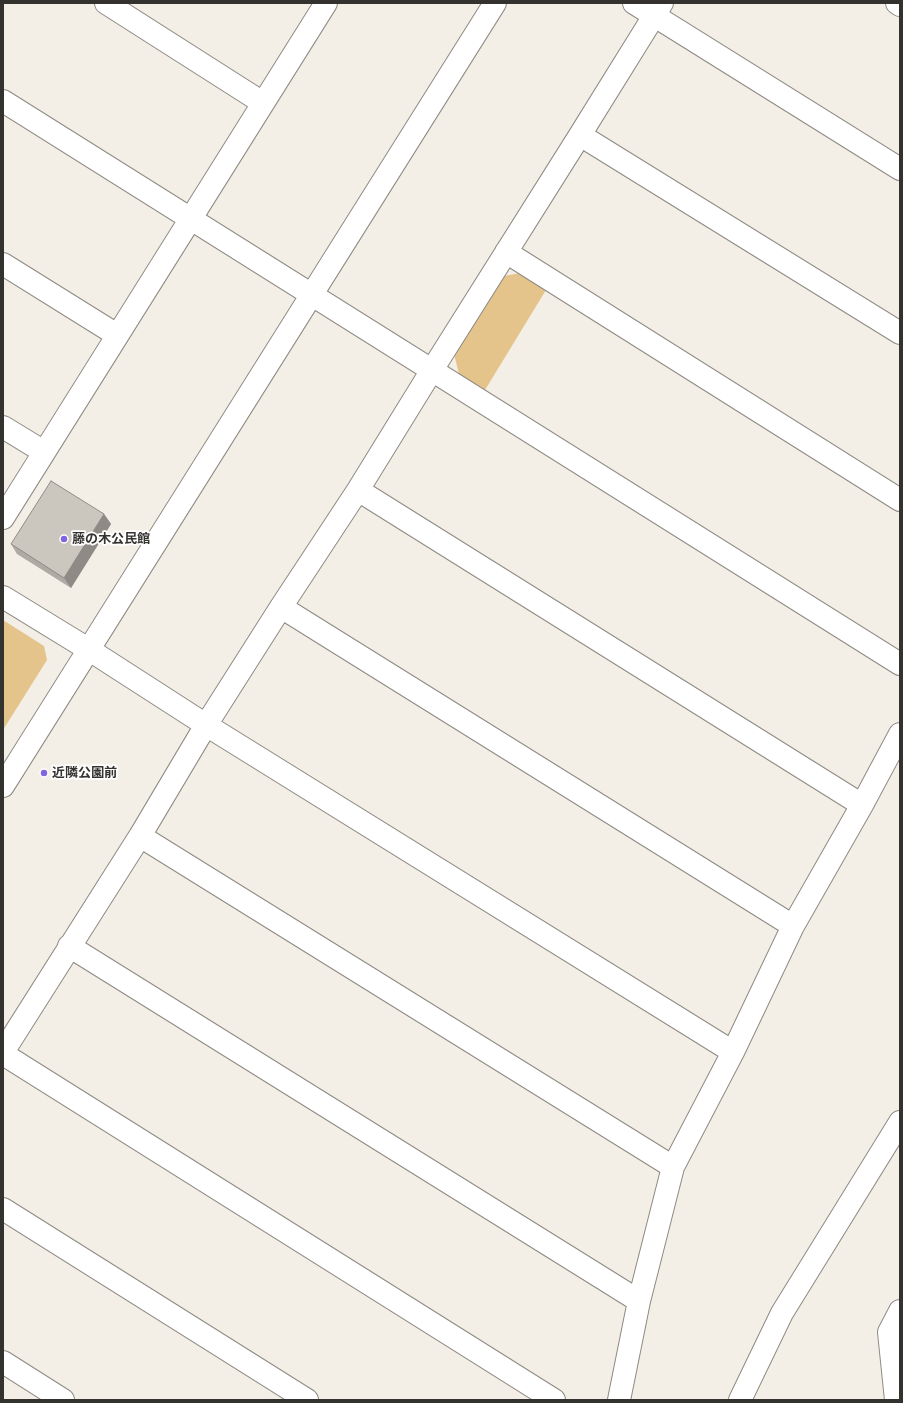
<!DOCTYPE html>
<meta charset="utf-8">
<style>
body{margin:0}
#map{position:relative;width:903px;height:1403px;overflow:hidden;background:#f3efe7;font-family:Inter,sans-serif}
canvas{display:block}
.frame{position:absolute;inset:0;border:4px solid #34322f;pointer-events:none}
</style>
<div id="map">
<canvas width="903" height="1403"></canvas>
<div class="frame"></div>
</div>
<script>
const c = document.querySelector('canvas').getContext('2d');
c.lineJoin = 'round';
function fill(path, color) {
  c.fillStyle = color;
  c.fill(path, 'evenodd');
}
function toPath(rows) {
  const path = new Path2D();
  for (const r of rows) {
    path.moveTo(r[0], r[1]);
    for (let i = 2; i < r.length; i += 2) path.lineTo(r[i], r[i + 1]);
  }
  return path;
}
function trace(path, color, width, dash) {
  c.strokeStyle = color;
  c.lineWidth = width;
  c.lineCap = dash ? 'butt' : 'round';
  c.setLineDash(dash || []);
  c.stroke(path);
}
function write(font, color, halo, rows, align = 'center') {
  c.font = font + ' Inter,"Noto Sans JP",sans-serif';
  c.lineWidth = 3.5;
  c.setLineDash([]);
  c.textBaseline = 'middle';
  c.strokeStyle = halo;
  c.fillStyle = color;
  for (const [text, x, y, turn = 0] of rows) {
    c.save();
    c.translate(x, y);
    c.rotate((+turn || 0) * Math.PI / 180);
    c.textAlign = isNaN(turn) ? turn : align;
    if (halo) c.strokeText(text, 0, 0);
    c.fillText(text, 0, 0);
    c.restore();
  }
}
const green = toPath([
 [520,273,546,290,485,390,459,374,454,354,504,276],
 [3,620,44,646,47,660,3,730]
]);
const minor = toPath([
 [106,3,263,103],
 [634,3,900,169],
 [897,3,900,5],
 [3,101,900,664],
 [580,135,900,333],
 [506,252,900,500],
 [3,264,117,335],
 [3,427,44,452],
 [358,490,862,805],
 [3,518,326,3],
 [3,597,88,649,206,725,733,1052],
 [281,607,793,926],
 [3,786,495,3],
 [140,836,673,1167],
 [69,946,639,1301],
 [3,1052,140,836,206,725,281,607,358,490,432,370,580,135,662,3],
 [3,1054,554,1400],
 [3,1209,307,1400],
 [3,1362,63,1400],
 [619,1400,639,1301,673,1167,733,1052,793,926,862,805,900,734],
 [740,1400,782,1313,900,1122],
 [896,1400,889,1332,900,1311]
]);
const wall = toPath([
 [104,514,111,524,71,588,17,554,11,544]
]);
const shadedWall = toPath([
 [104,514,111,524,71,588,64,578]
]);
const building = toPath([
 [51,481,104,514,64,578,11,544,51,481]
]);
const markers = [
 [64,539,4,"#8364e0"],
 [44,773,4,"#8364e0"]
];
const poiNames = [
 ["藤の木公民館",72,539],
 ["近隣公園前",52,773]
];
fill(green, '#e4c48b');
trace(minor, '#8e8a83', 24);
trace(minor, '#fff', 22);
fill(wall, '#afaba4');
fill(shadedWall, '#8e8b86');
fill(building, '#cbc7bf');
trace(building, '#8e8b86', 1);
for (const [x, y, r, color] of markers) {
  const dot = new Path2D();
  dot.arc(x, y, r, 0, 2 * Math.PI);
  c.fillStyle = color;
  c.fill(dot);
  trace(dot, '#fff', 1.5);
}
write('bold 13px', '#34322f', '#fff', poiNames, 'left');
</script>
